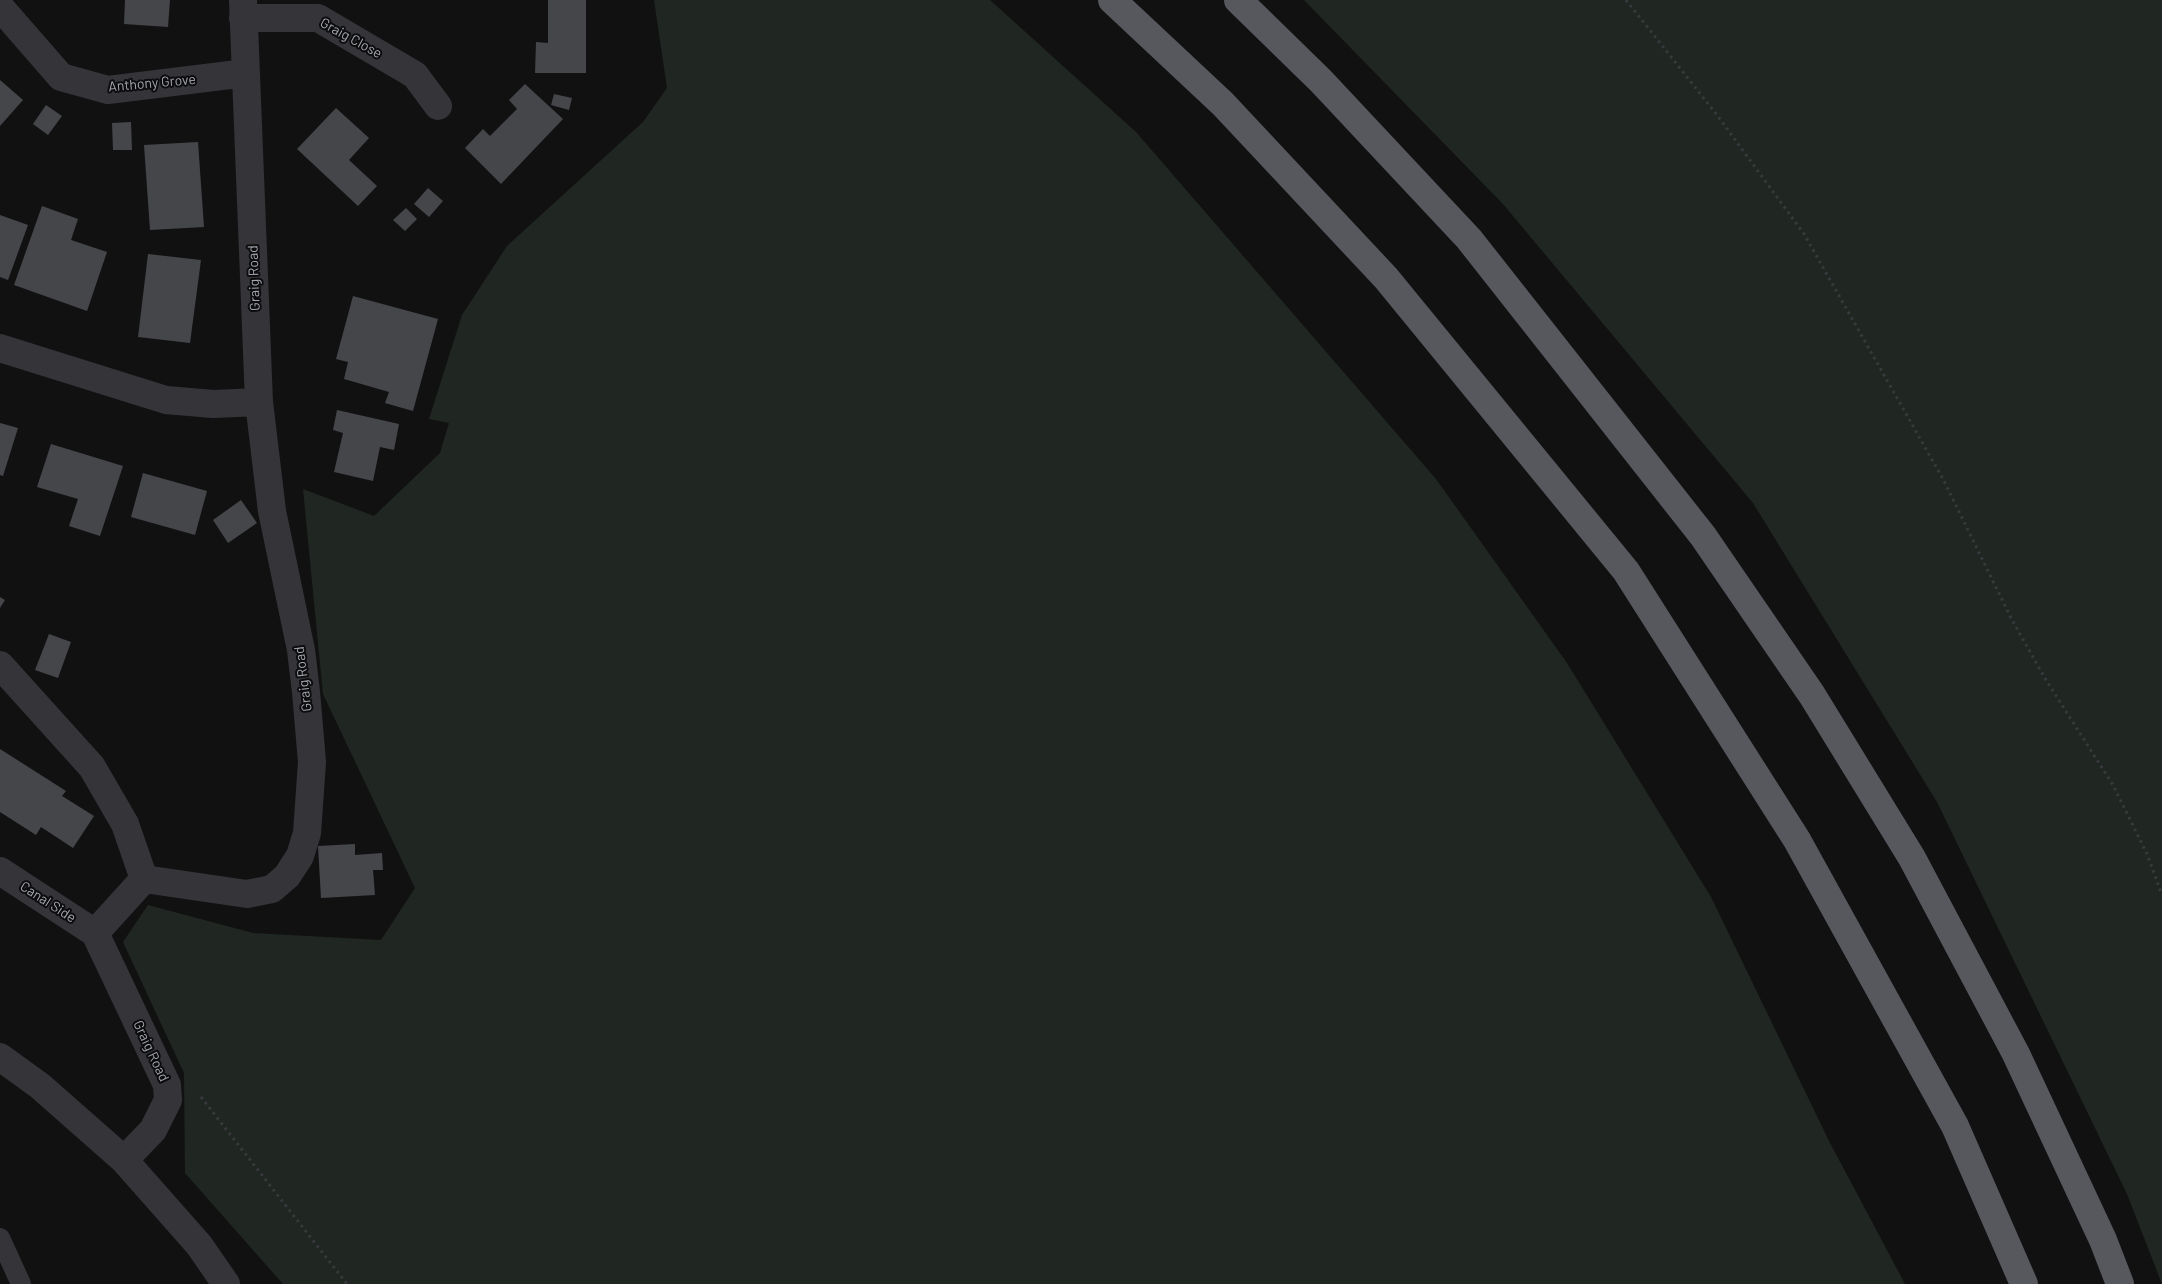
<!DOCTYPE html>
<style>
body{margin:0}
canvas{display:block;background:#111112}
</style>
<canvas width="2162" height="1284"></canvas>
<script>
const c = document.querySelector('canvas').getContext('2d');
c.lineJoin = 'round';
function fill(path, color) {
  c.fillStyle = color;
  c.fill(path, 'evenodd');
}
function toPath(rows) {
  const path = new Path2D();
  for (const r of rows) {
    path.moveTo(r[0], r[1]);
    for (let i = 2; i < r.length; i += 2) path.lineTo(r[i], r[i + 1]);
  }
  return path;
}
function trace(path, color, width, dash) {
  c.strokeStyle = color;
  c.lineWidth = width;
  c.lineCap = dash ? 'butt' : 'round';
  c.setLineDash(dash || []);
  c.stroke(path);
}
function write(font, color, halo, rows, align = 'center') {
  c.font = font + ' Barlow,sans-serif';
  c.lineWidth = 4;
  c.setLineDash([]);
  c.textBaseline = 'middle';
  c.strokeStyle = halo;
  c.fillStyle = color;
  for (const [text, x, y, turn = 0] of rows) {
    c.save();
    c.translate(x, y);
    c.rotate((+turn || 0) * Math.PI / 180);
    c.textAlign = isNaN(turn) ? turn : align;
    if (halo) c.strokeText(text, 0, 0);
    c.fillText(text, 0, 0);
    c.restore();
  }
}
const green = toPath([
 [654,0,990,0,1136,132,1436,479,1567,663,1711,897,1829,1141,1905,1284,283,1284,185,1173,184,1073,123,942,148,905,253,933,381,940,415,888,323,694,303,489,374,516,440,453,449,423,429,419,462,315,507,246,643,122,667,88],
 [1304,0,2162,0,2162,1284,2127,1194,1937,802,1753,503,1503,204]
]);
const building = toPath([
 [125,0,170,0,168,27,124,24],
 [548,0,586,0,586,73,535,73,536,42,548,43],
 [0,80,23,100,0,126],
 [525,84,563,119,501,184,465,148,483,129,490,136,517,109,509,100],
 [554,94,572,98,569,110,551,105],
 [46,105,62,116,48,135,33,124],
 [336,108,369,138,349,160,377,186,358,206,297,149],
 [131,122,132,150,113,150,112,123],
 [198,142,204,227,150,230,144,145],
 [428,188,443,201,429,217,414,204],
 [42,206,78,219,71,240,107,252,87,311,14,285],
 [406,208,417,219,405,231,393,220],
 [0,215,28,225,8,280,0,277],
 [148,254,201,260,190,343,138,337],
 [353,296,438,319,413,411,385,403,389,392,344,379,348,362,336,359],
 [337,410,399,424,394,450,380,447,373,481,334,472,343,433,333,430],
 [0,423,18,428,3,476,0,475],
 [51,444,123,466,100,536,69,526,78,499,37,487],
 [143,473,207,491,195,535,131,517],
 [241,500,257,523,228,543,213,520],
 [0,597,5,600,0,608],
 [49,634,71,642,58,678,35,670],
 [0,749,66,791,62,796,94,816,73,848,41,827,36,835,0,812],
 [355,844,355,855,382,853,383,870,373,870,375,895,321,898,318,846]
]);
const path = toPath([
 [1626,0,1717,115,1804,234,1943,479,2012,620,2046,680,2113,785,2147,854,2162,895],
 [201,1097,347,1284]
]);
const service = toPath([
 [0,1238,21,1284]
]);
const minor = toPath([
 [0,7,61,77,108,90,246,73],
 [243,18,318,18,415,75,438,106],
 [0,348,166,400,213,404,259,402],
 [0,665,92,767,125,824,144,879],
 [0,871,95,933],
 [95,933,144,879,247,894,272,889,287,876,300,856,307,833,312,762,306,692,301,650,272,511,259,402,243,0],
 [95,933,167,1085,168,1100,153,1130,124,1160],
 [0,1057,40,1086,124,1160,199,1245,226,1284]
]);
const trunk = toPath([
 [1112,0,1223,104,1386,278,1626,571,1797,840,1955,1126,2024,1284],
 [1238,0,1321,81,1469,239,1703,536,1812,695,1912,858,2016,1054,2103,1240,2120,1284]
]);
const streetNames = [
 ["Graig Close",351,38,29],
 ["Anthony Grove",152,83,-5],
 ["Graig Road",254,278,-92],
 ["Graig Road",303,679,-97],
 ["Canal Side",48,902,33],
 ["Graig Road",151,1051,65]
];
fill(green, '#202621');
fill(building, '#45464a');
trace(path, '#393a3e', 3, [2.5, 4]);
trace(service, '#353539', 20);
trace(minor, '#353539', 28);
trace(trunk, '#57585e', 28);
write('14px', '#a4a7b1', '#0c0c0d', streetNames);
</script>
